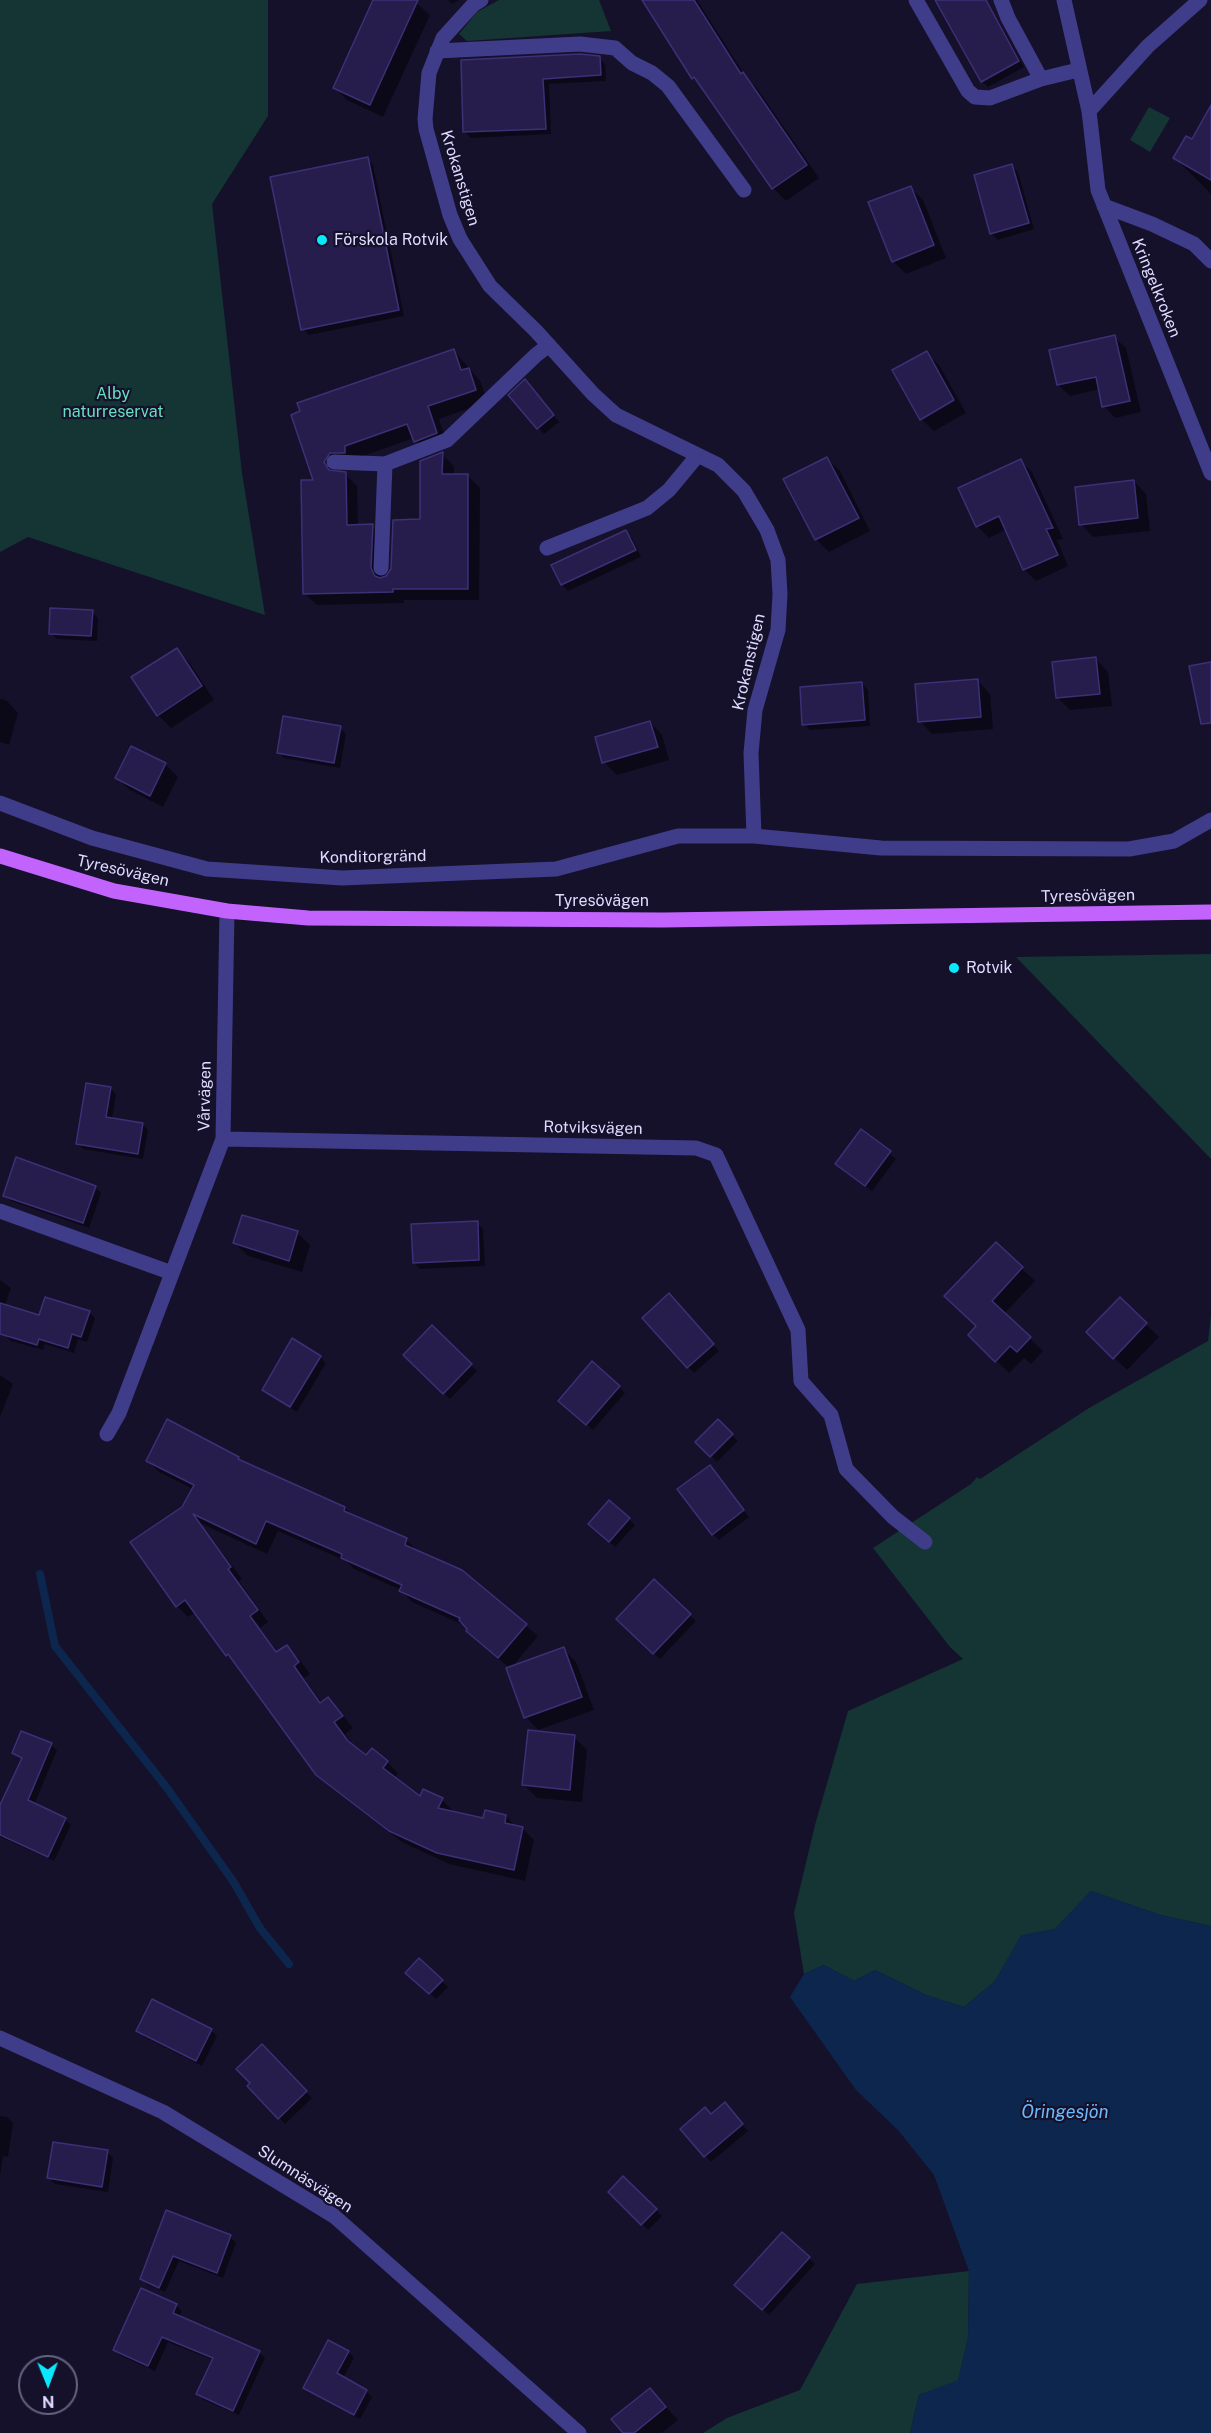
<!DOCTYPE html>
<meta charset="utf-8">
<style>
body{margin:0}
#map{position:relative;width:1211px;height:2433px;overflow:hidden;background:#15112b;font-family:"Public Sans",sans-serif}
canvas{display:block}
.north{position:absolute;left:18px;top:2355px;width:60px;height:60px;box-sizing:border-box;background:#15112b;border:2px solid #666280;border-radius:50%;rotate:179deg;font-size:16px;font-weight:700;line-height:24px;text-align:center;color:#dfdbff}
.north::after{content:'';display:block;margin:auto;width:21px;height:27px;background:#09e8fd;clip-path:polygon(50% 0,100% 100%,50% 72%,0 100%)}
</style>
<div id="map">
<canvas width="1211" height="2433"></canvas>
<div class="north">N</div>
</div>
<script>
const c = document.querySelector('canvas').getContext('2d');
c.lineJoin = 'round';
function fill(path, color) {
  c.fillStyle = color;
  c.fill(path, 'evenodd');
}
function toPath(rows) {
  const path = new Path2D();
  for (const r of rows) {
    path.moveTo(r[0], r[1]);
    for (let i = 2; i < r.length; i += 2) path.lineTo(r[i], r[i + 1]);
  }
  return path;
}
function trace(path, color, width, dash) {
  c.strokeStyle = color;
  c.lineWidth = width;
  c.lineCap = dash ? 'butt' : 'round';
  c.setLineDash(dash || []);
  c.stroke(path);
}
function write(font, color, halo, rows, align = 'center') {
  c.font = font + ' "Public Sans",sans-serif';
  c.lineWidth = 4.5;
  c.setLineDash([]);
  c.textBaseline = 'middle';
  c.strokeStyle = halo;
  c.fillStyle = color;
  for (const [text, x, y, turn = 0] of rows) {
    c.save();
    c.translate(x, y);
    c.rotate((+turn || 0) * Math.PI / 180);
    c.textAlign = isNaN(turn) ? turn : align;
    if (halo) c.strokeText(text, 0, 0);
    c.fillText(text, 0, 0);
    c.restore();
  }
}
const green = toPath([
 [0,0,268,0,268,116,212,204,242,473,265,615,28,537,0,552],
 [499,0,599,0,611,31,467,41,459,34,477,12],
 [1149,107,1170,118,1150,152,1130,140],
 [1211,954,1211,1159,1016,957],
 [1211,1315,1211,1926,1160,1915,1091,1891,1055,1929,1021,1936,995,1981,964,2007,926,1995,875,1970,854,1981,824,1965,804,1974,794,1913,815,1825,848,1711,963,1659,950,1647,873,1548,971,1484,977,1477,980,1479,1089,1408,1208,1341],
 [969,2271,968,2338,958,2381,919,2395,910,2433,703,2433,727,2418,800,2390,857,2284]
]);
const water = toPath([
 [1091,1891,1160,1915,1211,1926,1211,2433,910,2433,919,2395,958,2380,968,2338,969,2271,934,2175,898,2130,856,2090,790,1997,804,1974,824,1965,854,1981,875,1970,926,1995,964,2007,995,1981,1021,1935,1055,1929]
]);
const shadow = toPath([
 [375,0,413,0,430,15,383,117,347,100,335,88],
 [448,0,459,0,452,4],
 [644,0,697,0,747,79,756,87,819,178,786,201,773,188,704,89,693,78],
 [937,0,987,0,1024,67,988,87,982,81],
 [599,58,605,64,606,81,549,84,551,134,471,138,465,132,464,108],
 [1211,108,1211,194,1175,158,1192,141],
 [367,159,373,165,404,316,309,335,303,329],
 [1012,166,1018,172,1034,229,998,240,992,234],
 [910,187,923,200,946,258,906,274,893,261],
 [1114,337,1126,348,1141,412,1115,418,1104,406,1100,389,1070,396,1058,385],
 [454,351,481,382,487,402,439,419,448,446,427,454,414,438,357,458,342,465,337,473,345,474,357,486,358,526,372,526,384,538,383,579,387,578,421,521,442,454,454,466,454,476,468,476,480,488,479,600,404,600,404,603,317,605,304,593,315,482,292,416],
 [926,353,939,365,966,413,934,431,921,419],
 [531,387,559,422,544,434,510,395],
 [827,459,840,471,870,531,829,552,816,539],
 [1020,461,1032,472,1063,539,1057,540,1068,566,1036,581,1024,569,1007,529,989,538,977,526],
 [1134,481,1146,494,1150,531,1093,537,1081,524],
 [626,532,632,538,641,557,568,591,562,585,553,566],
 [92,612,98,618,97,641,57,639,51,633],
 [177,650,189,662,214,700,171,728,158,715,133,678],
 [1096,659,1108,672,1112,706,1070,710,1058,698],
 [978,681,990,694,993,729,932,734,920,721],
 [862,684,868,690,870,726,810,730,804,724],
 [0,699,6,700,18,713,9,745,0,742],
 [650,722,662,735,669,760,617,775,604,762],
 [340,728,346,734,340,768,284,758,278,752],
 [132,748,166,765,178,777,163,807,130,790,117,778],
 [110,1088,116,1094,112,1119,142,1124,148,1130,143,1159,83,1149,77,1143],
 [862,1132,896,1159,872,1191,837,1164],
 [95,1187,101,1193,89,1228,11,1201,5,1195],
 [477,1223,483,1229,485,1266,420,1269,414,1263],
 [297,1233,310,1245,302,1272,248,1256,235,1243],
 [996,1244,1035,1281,1004,1314,1043,1351,1031,1364,1024,1358,1009,1373,970,1335,978,1327],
 [0,1280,11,1288,5,1305,0,1303],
 [1120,1299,1159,1337,1127,1370,1088,1332],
 [674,1301,719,1351,694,1373,644,1318],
 [89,1312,95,1318,87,1342,78,1339,74,1353,45,1344,43,1350,11,1341,5,1335,40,1317],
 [432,1327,477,1371,450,1399,405,1355],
 [320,1357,326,1363,297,1412,263,1390],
 [0,1375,13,1384,0,1417],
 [619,1387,625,1393,593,1430,566,1407],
 [718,1421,738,1441,717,1462,697,1442],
 [238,1458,242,1462,345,1508,353,1516,406,1540,418,1551,461,1571,538,1636,511,1668,563,1649,576,1662,594,1710,538,1730,526,1717,510,1668,479,1643,468,1631,466,1626,412,1602,401,1590,354,1569,346,1561,278,1531,267,1554,200,1523,242,1579,239,1581,268,1622,260,1628,278,1653,286,1647,298,1658,310,1674,304,1678,322,1703,328,1699,339,1710,353,1728,345,1734,355,1748,366,1758,387,1762,398,1773,394,1779,420,1799,442,1800,453,1811,453,1813,484,1820,506,1816,517,1828,523,1829,534,1840,525,1881,449,1864,402,1842,329,1786,317,1774,239,1666,227,1655,196,1612,188,1617,177,1606,183,1508,193,1489,159,1472,148,1461],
 [710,1467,749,1517,719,1540,713,1534],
 [629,1519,635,1525,615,1547,596,1530],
 [654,1581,696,1621,660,1659,618,1619],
 [574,1737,587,1750,582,1802,537,1798,524,1785],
 [51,1745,57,1750,34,1805,65,1819,71,1825,54,1861,0,1837,0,1809,22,1760,13,1753],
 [419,1960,448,1987,436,1999,407,1973],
 [211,2030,217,2036,202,2066,144,2037,138,2031],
 [262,2046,312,2098,285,2124,249,2086,252,2083],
 [730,2110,748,2131,711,2162,682,2129],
 [0,2116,7,2117,13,2123,8,2157,3,2156,0,2175],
 [107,2152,113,2158,108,2192,55,2184,49,2178],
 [624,2178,662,2216,648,2230,610,2192],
 [167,2212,230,2237,236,2243,223,2278,179,2261,165,2292,148,2285,142,2279],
 [782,2234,815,2264,769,2315,742,2291],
 [176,2305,182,2311,179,2317,259,2352,265,2358,239,2415,204,2400,198,2394,213,2360,168,2342,155,2371,121,2356,115,2350],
 [348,2352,354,2358,343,2378,366,2391,372,2397,360,2419,311,2393,305,2387],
 [650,2390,678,2420,662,2433,625,2433]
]);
const stream = toPath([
 [40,1574,55,1646,167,1788,233,1881,260,1928,289,1964]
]);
const building = toPath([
 [373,0,418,0,370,105,333,88,373,0],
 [642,0,694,0,741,74,743,72,807,165,772,189,694,77,692,79,642,0],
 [935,0,986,0,1019,61,981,82,935,0],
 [580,54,600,56,601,75,543,79,546,129,463,132,461,60,580,54],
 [1211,105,1211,180,1173,158,1186,136,1192,139,1211,105],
 [368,157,399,310,301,330,270,177,368,157],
 [1012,164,1029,223,990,234,974,175,1012,164],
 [911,186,934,245,892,262,868,202,911,186],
 [1115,335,1130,401,1102,407,1096,377,1057,385,1049,350,1115,335],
 [454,349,461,370,469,368,476,390,428,406,437,433,414,442,407,424,345,446,345,453,330,453,324,462,329,470,346,472,347,525,373,524,371,568,375,576,380,578,386,576,391,569,393,520,420,519,420,461,443,452,442,474,468,474,468,589,393,589,393,592,303,594,301,480,313,480,291,415,300,411,297,403,454,349],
 [927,351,954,400,920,420,892,370,927,351],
 [525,379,554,415,537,429,508,395,525,379],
 [827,457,859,518,815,540,783,479,827,457],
 [1021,459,1053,528,1046,529,1058,555,1023,570,999,516,976,527,958,488,1021,459],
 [1134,480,1138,518,1079,525,1075,487,1134,480],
 [626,530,636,550,561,585,551,565,626,530],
 [50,608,93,610,91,636,49,634,50,608],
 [177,648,202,686,157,716,131,677,177,648],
 [1096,657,1100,694,1056,698,1052,662,1096,657],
 [1211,662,1211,723,1201,724,1189,666,1211,662],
 [978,679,981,717,918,722,915,684,978,679],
 [862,682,865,720,802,725,800,687,862,682],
 [283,716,341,726,334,763,277,753,283,716],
 [650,721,658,747,602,763,595,737,650,721],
 [131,746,166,763,150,796,115,778,131,746],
 [86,1083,111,1087,106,1117,143,1123,138,1154,76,1144,86,1083],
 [861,1129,891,1151,865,1186,835,1164,861,1129],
 [16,1157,96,1186,83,1223,3,1196,16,1157],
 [242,1215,298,1231,289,1261,233,1243,242,1215],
 [478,1221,479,1260,413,1263,411,1224,478,1221],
 [996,1242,1023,1267,992,1301,1031,1337,1017,1352,1010,1346,995,1362,968,1335,976,1326,944,1296,996,1242],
 [669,1293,714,1344,687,1368,642,1318,669,1293],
 [45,1297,90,1311,81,1337,72,1334,68,1348,39,1339,37,1345,0,1334,0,1303,39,1315,45,1297],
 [1120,1297,1147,1323,1113,1359,1086,1332,1120,1297],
 [432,1325,472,1364,443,1394,403,1355,432,1325],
 [292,1338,321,1356,290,1407,262,1390,292,1338],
 [592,1361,620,1386,586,1425,558,1401,592,1361],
 [167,1419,239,1457,238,1459,345,1507,344,1511,407,1538,405,1545,462,1570,527,1624,498,1658,466,1631,467,1629,459,1620,460,1618,399,1591,402,1585,341,1558,342,1554,266,1521,256,1544,193,1514,231,1567,228,1569,258,1610,250,1616,276,1652,287,1645,299,1662,294,1666,320,1703,328,1697,343,1716,334,1722,348,1741,366,1755,372,1748,388,1761,383,1768,420,1796,423,1789,443,1798,438,1808,483,1818,485,1810,506,1815,505,1823,523,1827,514,1870,437,1853,389,1831,316,1775,228,1654,226,1656,185,1600,176,1607,130,1542,182,1507,194,1485,146,1461,167,1419],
 [718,1419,733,1434,710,1457,695,1442,718,1419],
 [710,1465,744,1510,712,1535,677,1489,710,1465],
 [609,1500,630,1518,609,1542,588,1524,609,1500],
 [654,1579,691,1614,653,1654,616,1619,654,1579],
 [564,1647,582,1697,524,1718,506,1668,564,1647],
 [528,1730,575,1735,570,1790,522,1785,528,1730],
 [21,1731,52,1743,28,1800,66,1818,48,1857,0,1835,0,1805,22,1758,12,1753,21,1731],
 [419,1958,443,1980,429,1994,405,1973,419,1958],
 [152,1999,212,2029,196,2061,136,2031,152,1999],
 [262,2044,307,2091,278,2119,247,2086,250,2083,236,2069,262,2044],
 [725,2102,743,2124,704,2157,680,2129,705,2107,711,2114,725,2102],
 [53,2142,108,2150,102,2187,47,2178,53,2142],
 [623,2176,657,2209,641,2225,608,2192,623,2176],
 [166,2210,231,2235,217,2273,173,2256,159,2288,140,2279,166,2210],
 [782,2232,810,2257,762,2310,734,2285,782,2232],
 [141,2288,177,2304,173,2313,260,2351,233,2411,196,2394,213,2358,162,2337,148,2366,113,2350,141,2288],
 [328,2340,349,2351,337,2373,367,2390,354,2415,303,2388,328,2340],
 [650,2388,666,2407,634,2433,623,2433,611,2419,650,2388]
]);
const minor = toPath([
 [481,0,473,5,443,38,429,73,425,119,426,129,450,215,460,239,490,286,536,331,593,394,616,415,718,465,744,491,767,530,778,560,780,594,778,630,755,710,751,753,754,836,881,848,1129,849,1174,841,1211,820],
 [916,0,968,91,975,97,990,98,1041,79,1078,70],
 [1001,0,1008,18,1041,79],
 [1064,0,1089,111,1098,190,1211,473],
 [437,51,580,44,615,48,632,63,652,73,668,86,744,190],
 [1089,111,1148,46,1200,0],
 [1104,206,1152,224,1194,244,1211,261],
 [334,462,385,464],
 [547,548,647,508,669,490,698,455],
 [381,568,385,464,447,440,536,355,549,345],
 [0,803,92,838,207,869,342,878,556,869,678,836,754,836],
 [223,1139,696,1148,716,1155,798,1330,801,1381,831,1415,846,1469,893,1517,925,1542],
 [0,1211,172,1273],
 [107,1434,119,1413,223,1139,227,911],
 [0,2038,163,2112,334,2216,579,2433]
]);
const major = toPath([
 [0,856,114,891,227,911,308,918,663,920,1211,912]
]);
const markers = [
 [322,240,6,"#09e8fd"],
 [954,968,6,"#09e8fd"]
];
const streetNames = [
 ["Krokanstigen",460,178,73],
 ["Kringelkroken",1156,288,68],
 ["Krokanstigen",749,662,-77],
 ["Konditorgränd",373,857,-1],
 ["Tyresövägen",123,871,13],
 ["Tyresövägen",1088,896,-1],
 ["Tyresövägen",602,901],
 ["Vårvägen",205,1096,-89],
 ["Rotviksvägen",593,1128,1],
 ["Slumnäsvägen",305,2179,33]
];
const poiNames = [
 ["Förskola Rotvik",334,240],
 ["Rotvik",966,968]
];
const parkNames = [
 ["Alby",113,394],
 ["naturreservat",113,412]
];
const waterNames = [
 ["Öringesjön",1065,2112]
];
fill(green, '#143533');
fill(water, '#0d264e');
fill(shadow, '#0007');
trace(stream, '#0d264e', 8);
fill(building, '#261d4c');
trace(building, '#3d3077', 1.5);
trace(minor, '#3f3d89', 15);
trace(major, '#c263fe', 15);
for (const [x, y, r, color] of markers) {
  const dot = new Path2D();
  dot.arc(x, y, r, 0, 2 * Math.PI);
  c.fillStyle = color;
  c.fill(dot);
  trace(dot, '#15112b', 2);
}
write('16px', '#dfdbff', '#15112b', streetNames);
write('16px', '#dfdbff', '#15112b', poiNames, 'left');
write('16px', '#66e0c0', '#15112b', parkNames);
write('italic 18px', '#6abbfe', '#15112b', waterNames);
</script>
